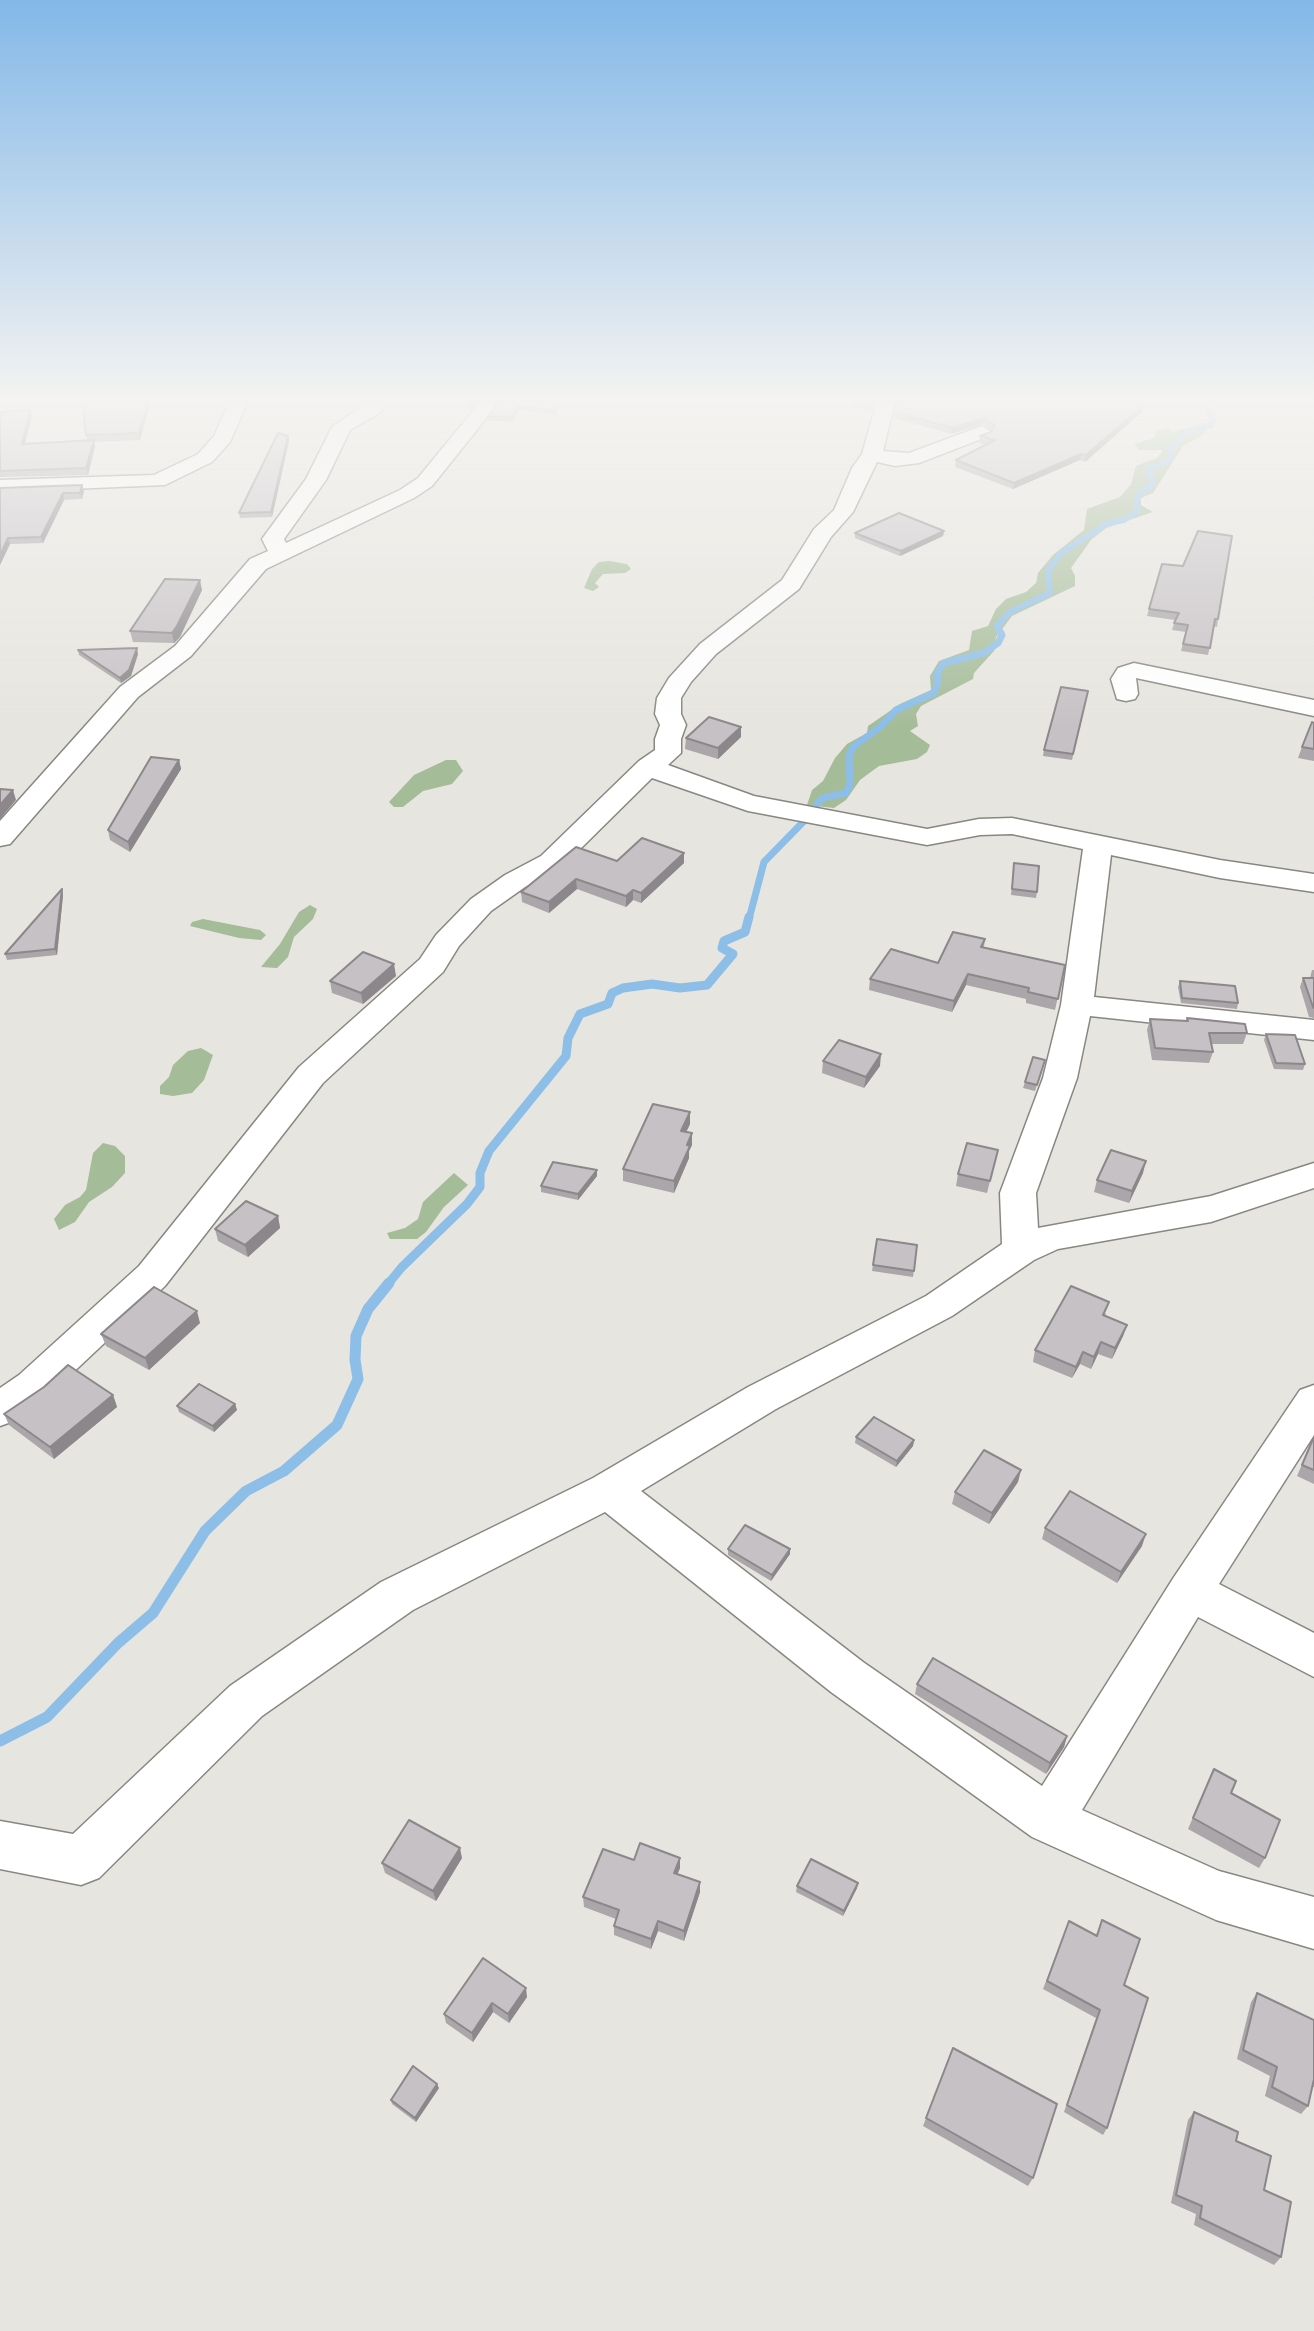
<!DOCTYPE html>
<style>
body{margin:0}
canvas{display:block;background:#e7e5df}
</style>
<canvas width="1314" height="2331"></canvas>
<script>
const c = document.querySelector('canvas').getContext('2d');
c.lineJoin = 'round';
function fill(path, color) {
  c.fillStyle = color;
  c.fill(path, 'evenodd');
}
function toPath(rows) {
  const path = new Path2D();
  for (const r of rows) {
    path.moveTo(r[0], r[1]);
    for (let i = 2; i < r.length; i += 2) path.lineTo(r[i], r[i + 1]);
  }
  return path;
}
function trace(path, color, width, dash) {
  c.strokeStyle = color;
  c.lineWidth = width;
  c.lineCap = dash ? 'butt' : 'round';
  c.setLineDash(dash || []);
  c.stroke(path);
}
const green = toPath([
 [1197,426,1209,428,1198,438,1183,446,1153,493,1141,498,1141,505,1153,512,1106,528,1091,540,1071,568,1075,576,1075,586,1012,616,996,637,994,651,974,673,973,679,921,706,916,714,918,726,910,731,930,745,927,752,917,759,879,766,860,780,846,800,834,808,807,805,812,790,823,781,835,758,847,744,867,733,868,726,900,704,931,690,930,676,939,661,969,650,972,631,988,626,996,609,1006,599,1026,592,1036,583,1038,573,1053,555,1084,530,1087,509,1120,497,1131,484,1136,466,1157,458,1163,450,1139,450,1134,444,1154,438,1156,431,1169,428,1172,432],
 [609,561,627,564,631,569,625,573,603,574,595,583,599,587,593,591,584,588,592,569,599,562],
 [446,760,456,760,463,771,452,784,423,791,403,807,394,807,389,802,414,775],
 [310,905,317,909,313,919,294,937,288,957,277,968,261,967,280,944,299,912],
 [203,919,260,930,266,935,261,940,239,938,190,926,192,922],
 [201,1048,213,1055,204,1080,192,1093,173,1096,160,1094,160,1086,169,1077,173,1065,188,1051],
 [103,1143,115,1146,125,1156,125,1173,112,1187,89,1202,75,1222,59,1230,54,1219,65,1205,80,1197,86,1190,93,1153],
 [454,1173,468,1185,444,1207,426,1232,417,1239,390,1239,387,1233,405,1228,418,1219,423,1202]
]);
const streamFar3 = toPath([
 [999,630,997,626,1010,612,1050,593,1048,570,1061,553,1108,523,1124,520,1138,511,1136,503,1140,493,1153,483,1148,469,1170,461,1172,446,1186,432,1211,425,1213,420,1207,406,1211,401]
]);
const streamFar2 = toPath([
 [749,919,764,862,806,819,822,798,846,793,850,784,849,756,853,747,880,727,896,710,934,693,938,681,937,673,944,663,984,653,998,643,1002,635,998,628]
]);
const streamFar1 = toPath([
 [388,1284,402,1267,467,1204,480,1187,480,1173,489,1151,566,1056,568,1038,580,1014,608,1004,612,993,623,988,652,984,680,988,707,985,733,954,722,948,724,941,745,932,749,917]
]);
const stream = toPath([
 [0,1741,47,1717,118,1643,153,1613,205,1531,246,1491,284,1471,337,1425,358,1379,355,1360,356,1336,368,1309,389,1283]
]);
const minor = toPath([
 [230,401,248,401,230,442,212,462,165,485,0,492,0,480,154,475,198,454,214,436,230,401],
 [370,401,388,401,381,412,350,430,326,480,284,539,286,543,400,490,418,478,481,401,500,401,432,486,414,498,266,569,191,656,138,697,10,844,0,846,0,821,120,687,175,646,250,559,268,551,262,539,306,479,332,427,370,401],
 [877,401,895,401,883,451,909,453,982,426,992,432,989,436,919,463,895,466,877,462,853,512,831,537,799,589,716,654,691,682,681,698,681,714,686,725,681,739,681,753,668,765,754,796,927,829,979,819,1012,818,1220,860,1314,874,1314,892,1220,878,1111,855,1094,997,1314,1020,1314,1040,1090,1016,1077,1078,1036,1193,1038,1228,1211,1196,1314,1163,1314,1188,1211,1222,1058,1249,1034,1260,952,1316,776,1409,641,1491,863,1662,1042,1786,1174,1577,1300,1390,1314,1385,1314,1435,1219,1584,1314,1633,1314,1677,1198,1617,1082,1810,1219,1871,1314,1897,1314,1949,1216,1920,1032,1837,831,1692,605,1512,413,1610,262,1716,99,1878,81,1885,0,1869,0,1821,73,1834,230,1686,381,1582,593,1478,748,1387,926,1296,1002,1244,1000,1193,1043,1078,1061,1005,1083,849,1012,834,980,835,927,845,748,811,652,778,561,868,525,887,491,911,459,946,443,972,323,1083,165,1286,47,1397,14,1421,0,1426,0,1388,19,1375,139,1266,299,1067,420,959,436,935,471,899,505,875,541,856,639,761,655,750,655,739,660,725,655,714,657,698,669,678,700,644,782,580,814,529,834,510,852,468,862,454,877,401],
 [1134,663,1314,700,1314,716,1136,678,1138,694,1135,699,1126,701,1117,699,1111,679,1118,668,1134,663]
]);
const wall = toPath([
 [151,401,140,440,94,442,95,446,88,475,0,477,0,418,30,410,32,416,25,444,87,440,86,435],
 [499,401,561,401,555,415,519,410,512,422,488,420,488,416],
 [853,401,875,401,871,411,853,406],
 [894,412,1142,412,1085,462,1080,460,1013,489,955,467,956,460,987,445,979,443,980,436,991,432,992,430,983,424,951,434,894,418],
 [289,441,272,517,240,518,239,513],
 [0,488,84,491,82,499,64,500,43,543,10,544,0,565],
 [944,531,943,536,900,556,855,538,855,533],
 [202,590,180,637,174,643,133,642,130,631],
 [1149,609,1218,619,1217,627,1214,626,1208,655,1181,651,1186,632,1172,630,1175,620,1147,616],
 [78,650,138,654,131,676,121,683,79,655],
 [1088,691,1072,760,1043,756,1044,750],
 [1314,723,1314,761,1298,758,1302,747],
 [741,727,741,737,718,759,685,749,686,738],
 [179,760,181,769,130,852,110,840,108,830],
 [684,853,684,863,641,903,633,900,626,907,577,889,549,913,522,902,521,892,617,861],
 [1014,863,1037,892,1036,898,1011,895],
 [63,895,57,955,7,960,5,954],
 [985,939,984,947,1065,965,1055,1010,1026,1003,1026,999,966,985,952,1012,869,990,870,979,938,963],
 [1312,970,1314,970,1314,1018,1309,1017,1300,987,1303,978,1310,978],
 [396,976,363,1004,332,993,330,981],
 [1180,981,1238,1003,1237,1009,1181,1003,1178,987],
 [1187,1018,1247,1033,1243,1044,1211,1044,1213,1052,1209,1063,1152,1060,1147,1030,1150,1019,1186,1021],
 [1266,1034,1305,1064,1303,1070,1274,1069,1264,1040],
 [1045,1060,1035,1091,1023,1088,1025,1082],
 [823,1061,880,1066,864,1088,822,1073],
 [690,1112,690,1124,686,1132,692,1145,689,1151,689,1158,674,1193,623,1181,623,1169],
 [995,1161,987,1193,956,1186,958,1174],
 [597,1170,597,1176,578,1200,541,1192,541,1186],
 [1143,1173,1129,1203,1094,1192,1097,1180],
 [278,1216,280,1228,248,1257,218,1241,215,1229],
 [877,1239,917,1245,913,1277,872,1271],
 [1106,1313,1105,1316,1127,1325,1123,1336,1112,1359,1098,1354,1091,1369,1080,1364,1072,1378,1033,1362,1035,1350],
 [200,1323,149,1370,106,1346,101,1334],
 [113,1395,117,1407,54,1459,9,1425,4,1414],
 [235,1404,237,1410,214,1432,179,1412,177,1406],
 [856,1437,914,1440,913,1446,896,1467,855,1443],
 [1313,1439,1314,1439,1314,1484,1297,1476],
 [1018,1482,989,1524,952,1504,955,1492],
 [1045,1528,1142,1546,1117,1583,1042,1539],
 [728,1549,790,1549,790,1554,771,1581,728,1555],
 [917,1684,1067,1736,1064,1747,1046,1774,915,1694],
 [1214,1769,1231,1793,1265,1858,1259,1868,1188,1829],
 [462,1858,436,1901,385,1873,382,1863],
 [634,1860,680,1868,677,1875,700,1882,700,1892,684,1941,658,1931,651,1949,614,1935,614,1926,616,1919,584,1907,583,1897],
 [797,1886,857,1888,843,1916,796,1892],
 [1102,1920,1124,1985,1107,2128,1103,2135,1064,2112,1096,2018,1043,1989,1069,1921,1096,1935],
 [483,1958,527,1997,509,2023,493,2012,473,2042,446,2023,444,2014],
 [1257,1993,1314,2020,1314,2087,1312,2086,1308,2106,1301,2114,1265,2096,1270,2076,1237,2059,1251,2002],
 [953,2048,1033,2178,1028,2186,923,2126],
 [439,2088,416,2122,392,2104,391,2100],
 [1194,2112,1236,2141,1264,2190,1281,2257,1274,2265,1194,2225,1196,2214,1171,2203,1188,2120]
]);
const shadedWall = toPath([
 [148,401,151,401,140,440,139,433],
 [474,401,479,401,470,411,469,406],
 [559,401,561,401,555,415,555,411],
 [518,406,519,410,512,422,512,417],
 [1143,406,1142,412,1085,462,1086,455],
 [30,410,32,416,23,450,22,444],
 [984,418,983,424,951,434,952,428],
 [288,436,289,441,272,517,271,512],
 [94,440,95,446,88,475,86,468],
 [1081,454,1080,460,1013,489,1014,483],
 [82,485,84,491,82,499,80,493],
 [63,493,64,500,43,543,41,537],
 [944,531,943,536,900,556,901,551],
 [8,538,10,544,0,565,0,555],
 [200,580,202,590,180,637,174,643,172,633],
 [137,648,138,654,131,676,121,683,120,678],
 [741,727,741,737,718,759,718,748],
 [179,760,181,769,130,852,128,842],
 [13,790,16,800,0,819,0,805],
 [684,853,684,863,641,903,641,893],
 [576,879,577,889,549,913,549,902],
 [62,889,63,895,57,955,55,949],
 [633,890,633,900,626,907,626,896],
 [394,964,396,976,363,1004,361,993],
 [968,974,966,985,952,1012,954,1001],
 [881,1054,880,1066,864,1088,866,1077],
 [690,1112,690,1124,681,1143,681,1131],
 [692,1133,692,1145,689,1151,689,1158,674,1193,674,1181,687,1145],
 [1146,1161,1143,1173,1129,1203,1132,1191],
 [597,1170,597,1176,578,1200,578,1194],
 [278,1216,280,1228,248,1257,245,1245],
 [197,1311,200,1323,149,1370,145,1358],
 [1127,1325,1123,1336,1112,1359,1115,1348],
 [1101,1342,1098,1354,1091,1369,1094,1357],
 [1083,1352,1080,1364,1072,1378,1076,1367],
 [113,1395,117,1407,54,1459,50,1447],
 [235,1404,237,1410,214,1432,213,1426],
 [914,1440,913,1446,896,1467,897,1461],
 [1021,1470,1018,1482,989,1524,992,1513],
 [1146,1534,1142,1546,1117,1583,1121,1572],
 [790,1549,790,1554,771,1581,772,1575],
 [1067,1736,1064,1747,1046,1774,1050,1763],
 [460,1848,462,1858,436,1901,433,1891],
 [680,1858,680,1868,674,1883,674,1873],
 [700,1882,700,1892,684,1941,684,1931],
 [858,1883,857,1888,843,1916,844,1911],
 [658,1921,658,1931,651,1949,651,1939],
 [526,1988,527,1997,509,2023,508,2014],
 [492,2003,493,2012,473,2042,472,2033],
 [437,2084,439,2088,416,2122,415,2118]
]);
const building = toPath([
 [82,401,148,401,139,433,86,435,82,401],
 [467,401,474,401,469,406,467,401],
 [499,401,559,401,555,411,518,406,512,417,488,416,499,401],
 [856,401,873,401,872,405,856,401],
 [897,401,1130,401,1143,406,1086,455,1081,454,1014,483,956,460,995,440,980,436,991,432,995,425,984,418,952,428,894,412,897,401],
 [30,410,22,444,94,440,86,468,0,471,0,418,2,412,30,410],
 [278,433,288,436,271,512,239,513,278,433],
 [82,485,80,493,63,493,41,537,8,538,0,555,0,488,82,485],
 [899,513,944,531,901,551,855,533,899,513],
 [1198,531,1232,536,1218,619,1215,619,1210,648,1183,644,1188,625,1174,623,1179,613,1149,609,1162,564,1183,566,1198,531],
 [165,579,200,580,177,626,172,633,130,631,165,579],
 [137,648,129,670,120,678,78,650,137,648],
 [1061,687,1088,691,1073,754,1044,750,1061,687],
 [709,717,741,727,718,748,686,738,709,717],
 [1312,722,1314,723,1314,749,1302,747,1312,722],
 [151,757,179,760,128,842,108,830,151,757],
 [0,789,13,790,0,805,0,789],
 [642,838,684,853,641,893,633,890,626,896,576,879,549,902,521,892,576,847,617,861,642,838],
 [1014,863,1039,866,1037,892,1012,889,1014,863],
 [62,889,55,949,5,954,62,889],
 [953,932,985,939,981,947,1065,965,1058,999,1028,992,1029,988,968,974,954,1001,870,979,891,949,938,963,953,932],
 [363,952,394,964,361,993,330,981,363,952],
 [1303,978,1314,978,1314,1008,1313,1007,1303,978],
 [1180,981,1235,986,1238,1003,1182,998,1180,981],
 [1187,1018,1245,1024,1247,1033,1209,1033,1213,1052,1155,1048,1150,1019,1188,1021,1187,1018],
 [1266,1034,1295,1035,1305,1064,1276,1063,1266,1034],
 [839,1040,881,1054,866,1077,823,1061,839,1040],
 [1033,1057,1045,1060,1037,1085,1025,1082,1033,1057],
 [653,1104,690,1112,681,1131,692,1133,687,1145,690,1146,674,1181,623,1169,653,1104],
 [967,1143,998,1150,990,1181,958,1174,967,1143],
 [1111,1150,1146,1161,1132,1191,1097,1180,1111,1150],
 [553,1162,597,1170,578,1194,541,1186,553,1162],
 [246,1201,278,1216,245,1245,215,1229,246,1201],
 [877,1239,917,1245,914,1271,873,1265,877,1239],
 [1071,1286,1109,1302,1103,1315,1127,1325,1115,1348,1101,1342,1094,1357,1083,1352,1076,1367,1035,1350,1071,1286],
 [154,1287,197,1311,145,1358,101,1334,154,1287],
 [68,1365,113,1395,50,1447,4,1414,44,1387,68,1365],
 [199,1384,235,1404,213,1426,177,1406,199,1384],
 [874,1417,914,1440,897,1461,856,1437,874,1417],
 [1313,1439,1314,1439,1314,1470,1302,1465,1313,1439],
 [984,1450,1021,1470,992,1513,955,1492,984,1450],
 [1070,1491,1146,1534,1121,1572,1045,1528,1070,1491],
 [745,1525,790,1549,772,1575,728,1549,745,1525],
 [933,1658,1067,1736,1050,1763,917,1684,933,1658],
 [1214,1769,1236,1781,1231,1793,1280,1820,1265,1858,1193,1818,1214,1769],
 [409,1820,460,1848,433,1891,382,1863,409,1820],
 [640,1843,680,1858,674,1873,700,1882,684,1931,658,1921,651,1939,614,1926,619,1910,583,1897,603,1849,634,1860,640,1843],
 [811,1859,858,1883,844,1911,797,1886,811,1859],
 [1102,1920,1140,1939,1124,1985,1148,1998,1107,2128,1067,2105,1100,2010,1047,1981,1069,1921,1097,1936,1102,1920],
 [483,1958,526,1988,508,2014,492,2003,472,2033,444,2014,483,1958],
 [1257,1993,1314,2020,1314,2079,1308,2106,1272,2087,1277,2067,1243,2050,1257,1993],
 [953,2048,1057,2104,1033,2178,926,2118,953,2048],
 [413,2066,437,2084,415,2118,391,2100,413,2066],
 [1194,2112,1238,2132,1236,2141,1271,2156,1264,2190,1291,2202,1281,2257,1200,2218,1202,2206,1176,2195,1194,2112]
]);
fill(green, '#a5bc99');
trace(streamFar3, '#8cbee8', 6);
trace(streamFar2, '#8cbee8', 7);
trace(streamFar1, '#8cbee8', 9);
trace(stream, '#8cbee8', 11);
trace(minor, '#888781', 3);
fill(minor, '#fff');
fill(wall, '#aaa6a9');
fill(shadedWall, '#8b878a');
fill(building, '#c6c1c5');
trace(building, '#8b878a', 2);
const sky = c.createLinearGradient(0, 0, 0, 727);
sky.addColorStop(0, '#83b8e8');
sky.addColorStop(0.55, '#f4f3f1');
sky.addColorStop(1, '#f4f3f100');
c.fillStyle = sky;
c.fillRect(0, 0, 1314, 727);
</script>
